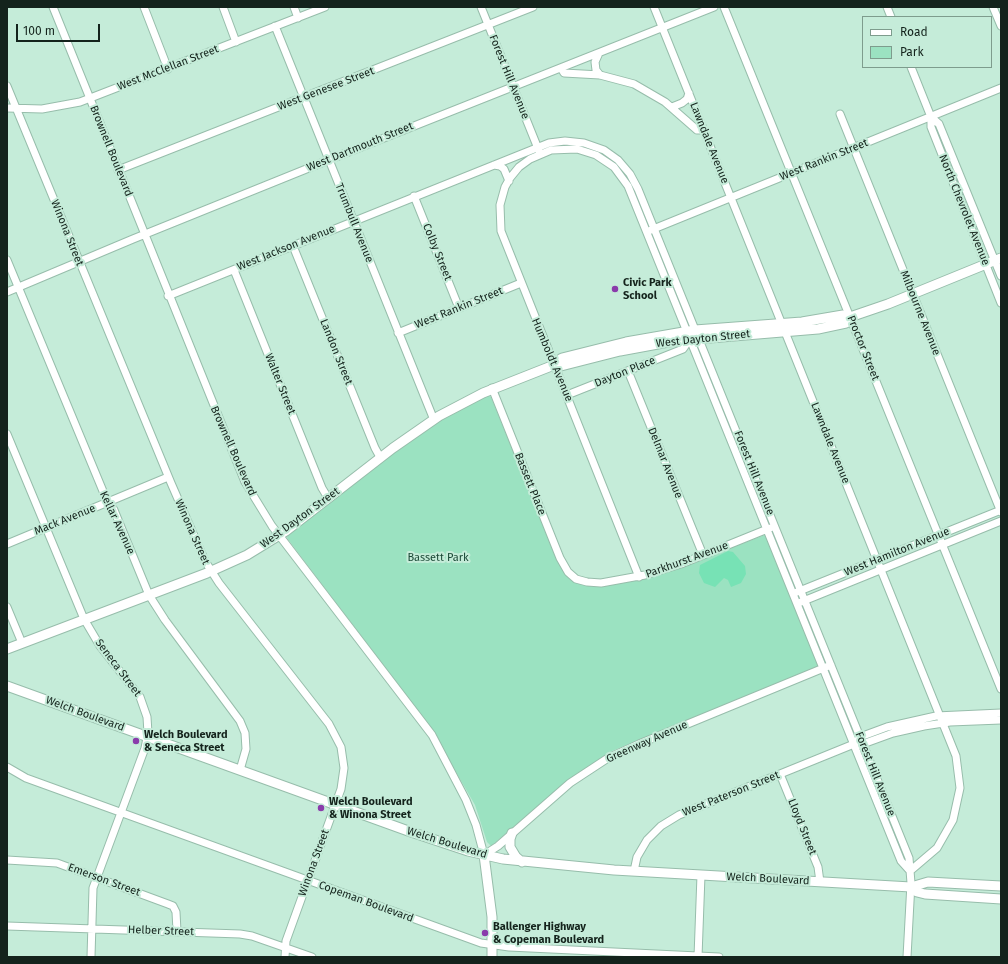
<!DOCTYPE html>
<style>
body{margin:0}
#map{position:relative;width:1008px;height:964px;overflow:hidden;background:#c5ecd9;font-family:"Fira Sans",sans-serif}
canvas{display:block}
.frame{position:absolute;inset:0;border:8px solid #14231c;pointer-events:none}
.legend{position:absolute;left:862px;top:16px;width:130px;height:52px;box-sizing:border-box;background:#c5ecd9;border:1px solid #7e9c8d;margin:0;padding:5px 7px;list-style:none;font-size:12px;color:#14231c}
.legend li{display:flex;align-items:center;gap:8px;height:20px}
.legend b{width:20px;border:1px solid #7e9c8d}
.scale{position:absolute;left:16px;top:24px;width:84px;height:18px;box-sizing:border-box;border:2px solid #14231c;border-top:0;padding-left:5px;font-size:12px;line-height:14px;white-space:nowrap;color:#14231c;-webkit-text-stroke:3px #c5ecd9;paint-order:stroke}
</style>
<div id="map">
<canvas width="1008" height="964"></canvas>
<div class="frame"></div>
<ul class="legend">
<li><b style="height:5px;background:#fff"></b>Road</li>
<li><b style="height:11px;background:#9be2c1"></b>Park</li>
</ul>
<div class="scale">100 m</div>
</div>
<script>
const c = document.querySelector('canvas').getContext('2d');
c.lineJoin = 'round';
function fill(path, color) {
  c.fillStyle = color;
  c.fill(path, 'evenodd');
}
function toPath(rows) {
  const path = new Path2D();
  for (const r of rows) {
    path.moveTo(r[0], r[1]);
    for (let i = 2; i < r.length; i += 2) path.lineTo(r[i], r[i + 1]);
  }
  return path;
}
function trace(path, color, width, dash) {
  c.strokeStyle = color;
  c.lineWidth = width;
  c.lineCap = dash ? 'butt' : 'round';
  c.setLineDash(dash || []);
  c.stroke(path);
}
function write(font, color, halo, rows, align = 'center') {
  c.font = font + ' "Fira Sans",sans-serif';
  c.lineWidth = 4;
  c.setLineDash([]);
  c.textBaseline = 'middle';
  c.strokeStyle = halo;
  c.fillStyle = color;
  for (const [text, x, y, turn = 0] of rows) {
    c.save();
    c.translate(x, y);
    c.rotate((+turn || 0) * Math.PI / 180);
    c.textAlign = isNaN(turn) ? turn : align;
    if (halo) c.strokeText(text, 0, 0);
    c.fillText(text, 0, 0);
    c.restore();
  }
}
const green = toPath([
 [488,395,491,397,495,407,559,564,569,578,582,585,595,587,637,580,667,572,765,535,819,665,815,668,612,751,570,779,491,846,487,842,475,805,430,727,287,538,288,535,386,458,438,421]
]);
const water = toPath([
 [728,551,733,552,745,566,746,574,741,583,731,587,728,580,724,578,715,587,704,583,699,573,700,565]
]);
const street = toPath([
 [53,7,245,482,272,526,432,735,466,800,476,825,484,855,498,846,570,783,608,758,639,744,831,665],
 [144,7,168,69],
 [223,7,236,42],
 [294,7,298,18],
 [481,7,539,151],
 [654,7,956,756,960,788,953,820,937,848,910,871],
 [724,7,1001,689],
 [887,7,891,17],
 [993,7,1001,26],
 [275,26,434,420],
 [599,53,595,62,596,70,600,75],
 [911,67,931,117,931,127,1001,303],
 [561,68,564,73,600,75,634,84,665,102,697,130,703,130],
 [7,86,171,483,205,561,219,583,329,724,341,747,344,768,341,789,286,941,285,957],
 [672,107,682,103,687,99,689,93],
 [7,108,42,109,80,102,325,7],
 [840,114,1001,512],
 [931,117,939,124,1001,276],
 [494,165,500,166,504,169,509,181],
 [118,170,533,7],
 [414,196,459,308],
 [651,230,1001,88],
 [293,246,375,448,380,457],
 [7,260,105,496,114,510,149,595,165,620,240,721,245,733,246,749,240,770],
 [234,270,322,488,328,498],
 [7,292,133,239,336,157,714,7],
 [168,296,549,143,565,141,584,143,604,150,618,160,630,174,638,189,909,858,911,883,907,957],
 [398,333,521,283],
 [628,371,703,555],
 [492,388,560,558,568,572,576,579,587,582,601,583,645,575,681,564,770,528],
 [567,395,683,349,692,336],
 [7,434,84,619,100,646,140,697,147,717,148,733,145,748,93,888,91,957],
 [7,544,168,477],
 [639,577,501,231,500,205,505,187,510,178,519,167,530,159,551,150,577,149,596,155,614,167,628,186,901,861,910,871],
 [797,592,1001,510],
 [801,602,1001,521],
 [7,607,22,643],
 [860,745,893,733,924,726,950,722,1001,720],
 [7,767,26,778,481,943,509,947,719,957],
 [780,774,818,867,820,882],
 [7,860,57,863,168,904,173,906,176,912,177,931],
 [634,871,637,857,647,840,661,826,679,815,854,744,860,737,887,727,936,716,1001,713],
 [7,926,240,934,252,936,312,957],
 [698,957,701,875]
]);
const secondary = toPath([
 [554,365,561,366,620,351,674,341,818,329,846,323,850,317],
 [7,649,207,573,247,555,286,531,393,448,439,416,483,393,554,365,562,358,626,342,695,330,802,322,843,315,850,317,888,304,1001,258],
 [7,686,411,832,468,851,503,859,614,870,911,887,928,882,1001,886],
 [512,833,510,839,510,847,516,857,522,862],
 [484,855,492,917,492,957],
 [911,887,917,892,925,894,1001,899]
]);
const markers = [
 [615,289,4,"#8a3bab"],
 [136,741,4,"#8a3bab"],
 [321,808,4,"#8a3bab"],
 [485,933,4,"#8a3bab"]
];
const streetNames = [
 ["West McClellan Street",168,68,-21],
 ["Forest Hill Avenue",509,77,68],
 ["West Genesee Street",326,89,-21],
 ["Lawndale Avenue",709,143,68],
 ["West Dartmouth Street",360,147,-22],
 ["Brownell Boulevard",111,151,68],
 ["West Rankin Street",824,160,-22],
 ["North Chevrolet Avenue",964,210,68],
 ["Trumbull Avenue",354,223,68],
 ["Winona Street",67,233,68],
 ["West Jackson Avenue",286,248,-22],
 ["Colby Street",437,252,68],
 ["West Rankin Street",459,308,-22],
 ["Milbourne Avenue",920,313,68],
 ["West Dayton Street",703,339,-6],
 ["Proctor Street",863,348,68],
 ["Landon Street",336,352,68],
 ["Humboldt Avenue",552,360,67],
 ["Dayton Place",625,372,-22],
 ["Walter Street",280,384,68],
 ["Lawndale Avenue",830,443,68],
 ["Brownell Boulevard",233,451,66],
 ["Delmar Avenue",665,463,68],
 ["Forest Hill Avenue",754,473,68],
 ["Bassett Place",530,484,68],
 ["West Dayton Street",300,518,-36],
 ["Mack Avenue",65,520,-22],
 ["Kellar Avenue",117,523,65],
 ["Winona Street",192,532,66],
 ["West Hamilton Avenue",897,552,-22],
 ["Parkhurst Avenue",687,560,-20],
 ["Seneca Street",118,668,53],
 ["Welch Boulevard",85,714,20],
 ["Greenway Avenue",647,742,-24],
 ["Forest Hill Avenue",875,774,68],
 ["West Paterson Street",731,794,-22],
 ["Lloyd Street",802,827,68],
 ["Welch Boulevard",447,843,17],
 ["Winona Street",314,863,-70],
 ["Welch Boulevard",768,879,3],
 ["Emerson Street",104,880,20],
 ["Copeman Boulevard",366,902,20],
 ["Helber Street",161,931,2]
];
const poiNames = [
 ["Civic Park",623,283],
 ["School",623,296],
 ["Welch Boulevard",144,735],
 ["& Seneca Street",144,748],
 ["Welch Boulevard",329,802],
 ["& Winona Street",329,815],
 ["Ballenger Highway",493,927],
 ["& Copeman Boulevard",493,940]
];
const parkNames = [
 ["Bassett Park",438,558]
];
fill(green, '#9be2c1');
fill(water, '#77e2b5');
trace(street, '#97bdab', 9);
trace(secondary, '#97bdab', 11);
trace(street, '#fff', 7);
trace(secondary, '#fff', 9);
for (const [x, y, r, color] of markers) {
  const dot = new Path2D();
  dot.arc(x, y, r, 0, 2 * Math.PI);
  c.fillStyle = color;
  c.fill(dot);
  trace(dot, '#c5ecd9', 1.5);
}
write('11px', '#14231c', '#c5ecd9', streetNames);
write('bold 11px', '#14231c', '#c5ecd9', poiNames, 'left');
write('11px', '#1a4836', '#c5ecd9', parkNames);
</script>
